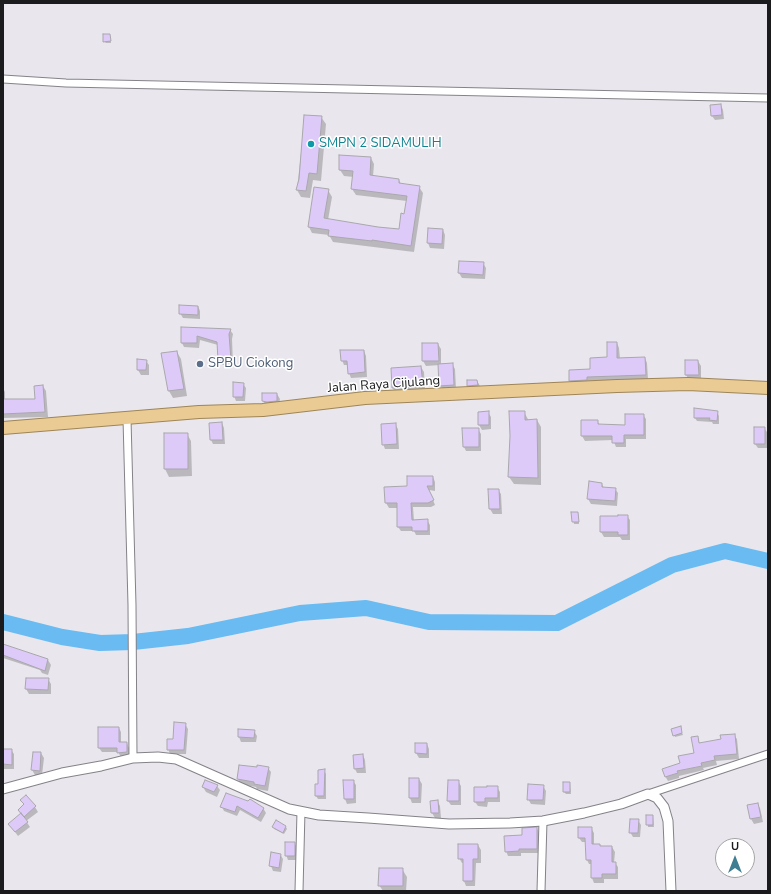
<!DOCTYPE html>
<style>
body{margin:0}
#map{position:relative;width:771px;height:894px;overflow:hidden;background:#e9e7ed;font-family:"Nunito Sans",sans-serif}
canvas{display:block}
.frame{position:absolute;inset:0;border:4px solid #1b1a1c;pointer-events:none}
.north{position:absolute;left:715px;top:838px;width:40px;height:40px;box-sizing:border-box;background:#fff;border:1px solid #a4a3a4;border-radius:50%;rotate:0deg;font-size:11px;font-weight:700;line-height:16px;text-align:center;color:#1b1a1c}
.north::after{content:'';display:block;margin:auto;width:14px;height:18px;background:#3f7d93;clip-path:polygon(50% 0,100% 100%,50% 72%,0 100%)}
</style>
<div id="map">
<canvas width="771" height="894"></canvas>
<div class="frame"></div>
<div class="north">U</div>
</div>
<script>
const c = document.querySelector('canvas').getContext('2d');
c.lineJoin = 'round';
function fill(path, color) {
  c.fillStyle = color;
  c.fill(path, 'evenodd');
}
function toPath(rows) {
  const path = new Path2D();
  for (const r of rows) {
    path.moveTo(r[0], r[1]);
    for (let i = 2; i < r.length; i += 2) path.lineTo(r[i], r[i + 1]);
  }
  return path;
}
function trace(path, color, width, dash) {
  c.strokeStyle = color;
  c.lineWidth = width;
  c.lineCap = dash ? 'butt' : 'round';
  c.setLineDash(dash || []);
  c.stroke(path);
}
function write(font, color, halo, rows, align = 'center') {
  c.font = font + ' "Nunito Sans",sans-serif';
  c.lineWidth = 3;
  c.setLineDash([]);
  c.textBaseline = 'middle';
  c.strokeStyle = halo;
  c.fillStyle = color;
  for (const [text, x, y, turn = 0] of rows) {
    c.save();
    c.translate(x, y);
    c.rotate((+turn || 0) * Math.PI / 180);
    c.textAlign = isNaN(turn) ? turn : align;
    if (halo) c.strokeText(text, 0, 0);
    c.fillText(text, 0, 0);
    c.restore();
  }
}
const shadow = toPath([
 [110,35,111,43,106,43,104,41],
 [721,105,723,110,724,119,715,120,712,116],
 [305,116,321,117,326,124,321,181,313,180,310,198,301,197,297,190],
 [340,156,371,158,374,164,373,177,399,180,401,184,419,187,423,193,414,252,333,242,329,235,312,233,309,227,328,190,332,197,328,220,400,230,405,215,407,201,356,195,352,189,354,177,344,176,340,170],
 [443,230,445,235,444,249,430,248,428,243],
 [483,263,486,268,485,279,462,278,459,273],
 [198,306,200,311,200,319,183,318,180,313],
 [182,328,230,330,233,334,232,339,233,364,222,365,219,360,218,345,200,340,199,348,184,347,182,343],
 [617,343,619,348,620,359,645,358,647,363,648,379,589,381,589,384,573,385,570,381,591,370,608,358],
 [438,344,441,349,441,365,452,364,455,369,456,389,443,390,440,385,440,365,426,366,423,361],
 [364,351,366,356,367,377,351,378,349,373,348,365,344,365,342,360],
 [177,352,181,359,187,396,173,398,169,391,163,354],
 [146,361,149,365,149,375,141,375,138,370],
 [698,361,701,366,701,379,689,380,686,375],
 [421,367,424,372,425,391,395,393,393,388,392,369],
 [477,381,480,386,480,390,471,390,468,385],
 [243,384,246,388,245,401,236,401,234,396],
 [43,386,46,391,48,417,3,418,3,388,5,392,5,400,36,400],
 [277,394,280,399,279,405,266,405,263,401],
 [488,412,491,417,491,429,482,430,479,425],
 [524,412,529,421,537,420,541,427,541,485,514,484,509,477,511,436],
 [717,412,719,416,719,424,713,424,712,422,697,421,695,418],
 [643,415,646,419,646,439,626,439,626,447,616,447,613,440,585,441,582,436,582,421,597,421,600,425,626,426],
 [222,423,224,428,225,444,213,444,211,440],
 [395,424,398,429,399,449,385,449,383,444],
 [764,428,767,432,767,448,758,448,755,444],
 [478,429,481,434,481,451,466,451,464,447],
 [165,434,187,434,191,441,192,476,169,477,165,469],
 [433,477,435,482,435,491,429,490,435,505,431,507,413,507,414,521,427,520,430,525,430,535,416,535,414,531,401,531,398,527,398,508,389,508,386,503,385,488,408,487],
 [602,484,604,488,615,489,618,493,617,506,591,504,588,499],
 [489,490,498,490,501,494,502,514,493,514,490,509],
 [572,513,578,513,579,524,574,524],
 [627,516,630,520,630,540,622,540,620,537,604,537,601,532,601,517],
 [3,645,48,660,51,665,48,675,42,673,40,670,3,658],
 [48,679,51,684,51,694,29,694,26,689],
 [185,724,188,729,186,754,170,754,168,749],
 [119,728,121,732,121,743,127,743,129,748,129,757,121,757,118,752,102,752,99,748],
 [681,730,683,735,675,737,674,735],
 [254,731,257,736,256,742,241,742,239,737],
 [734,735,737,739,739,759,716,761,717,765,703,768,704,770,679,776,679,778,668,781,665,776,695,753,697,737,700,744,722,739],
 [427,744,429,749,429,758,419,758,416,753],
 [3,750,11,750,14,754,14,769,3,769],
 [41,753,44,758,42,775,35,775,32,770],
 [363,755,365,760,366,773,357,773,355,769],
 [258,768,268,768,271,772,268,791,257,789,256,787,240,784,238,779],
 [324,770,326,774,326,799,318,799,316,796],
 [419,779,422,784,421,803,412,803,410,798],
 [344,781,353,781,356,785,356,803,347,804,345,799],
 [458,781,461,786,461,805,451,805,448,801],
 [570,783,571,794,566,794,564,792],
 [217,786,220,790,217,797,206,792,203,787],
 [543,786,546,791,545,805,531,804,528,799],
 [497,787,500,792,500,802,488,802,487,807,478,806,475,802],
 [226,794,263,808,266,813,261,822,240,810,237,816,224,811,222,807],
 [21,800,35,807,38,812,26,821,30,827,18,836,9,824,21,814,25,805],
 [431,802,438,802,440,806,441,818,435,818,432,813],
 [757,804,760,808,763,822,754,824,751,819,748,806],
 [647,816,653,816,654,827,648,827],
 [638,820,641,825,640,837,633,837,630,832],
 [276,822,286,827,287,829,284,834,274,829,273,827],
 [537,828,539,833,539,853,521,853,521,856,508,856,506,851,523,836],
 [591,828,594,833,594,845,612,847,615,852,614,863,615,863,618,867,618,879,604,879,604,883,594,883,592,878,592,864,589,864,587,860,586,842,582,842,579,838],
 [294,843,297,847,297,860,288,860,286,855],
 [478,845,481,850,481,863,476,863,475,886,466,886,464,881,464,863,462,863,459,858],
 [280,854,283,859,281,872,273,871,271,866],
 [402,869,407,877,406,891,383,891,379,885]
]);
const river = toPath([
 [3,622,62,637,100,643,133,642,188,636,300,613,366,608,429,622,557,623,672,565,725,551,768,561]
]);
const building = toPath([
 [103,34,110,34,111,41,103,42,103,34],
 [721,104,722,115,711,116,710,105,721,104],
 [304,115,322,116,317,174,309,173,306,191,296,190,299,179,304,115],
 [339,155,371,157,370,175,399,179,399,183,420,186,411,246,372,240,372,241,328,236,329,230,308,227,314,187,329,189,324,218,378,227,399,229,401,213,404,214,407,196,351,189,353,171,339,170,339,155],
 [428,228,443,229,442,244,427,243,428,228],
 [459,261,484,262,483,275,458,273,459,261],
 [179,305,198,306,198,315,179,314,179,305],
 [181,327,231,329,229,334,231,360,218,361,217,342,197,336,197,343,181,343,181,327],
 [607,342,617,342,617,358,645,357,646,375,587,377,587,380,569,381,569,370,590,369,590,358,607,357,607,342],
 [422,343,438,343,439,361,422,361,422,343],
 [340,350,364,350,365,372,348,374,347,361,341,361,340,350],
 [177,351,184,389,168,391,161,353,177,351],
 [137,359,147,360,146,370,137,370,137,359],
 [685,360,698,360,699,375,685,375,685,360],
 [453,363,454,385,439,386,438,364,453,363],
 [421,366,423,386,392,388,391,368,421,366],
 [467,380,477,380,478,385,467,386,467,380],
 [233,382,244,383,243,397,233,397,233,382],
 [43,385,45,412,3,414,3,399,35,399,34,386,43,385],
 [262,393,277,393,277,401,267,402,262,401,262,393],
 [694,408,718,411,717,421,709,420,710,418,694,418,694,408],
 [489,411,489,425,478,425,478,412,489,411],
 [509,411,525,411,525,420,537,419,538,478,508,477,510,436,509,411],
 [625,414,644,414,644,435,624,435,624,443,612,443,612,436,581,436,581,420,598,420,598,424,625,425,625,414],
 [222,422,223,440,210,440,209,423,222,422],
 [396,423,397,444,382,445,381,424,396,423],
 [754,427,765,427,765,444,754,444,754,427],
 [462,428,479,428,479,447,463,447,462,428],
 [164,433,188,433,188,469,164,469,164,433],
 [407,476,433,476,433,486,427,486,434,500,428,503,411,503,412,520,428,519,428,531,412,531,412,527,397,527,397,503,385,503,384,487,407,486,407,476],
 [589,481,602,483,602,487,616,488,615,501,587,499,589,481],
 [488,489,499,489,500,509,489,509,488,489],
 [571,512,578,512,579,522,572,522,571,512],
 [618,515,628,515,628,535,618,535,618,532,600,532,600,516,618,516,618,515],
 [3,644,48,659,45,671,3,655,3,644],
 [26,678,49,678,48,690,25,689,26,678],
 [174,722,186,723,184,750,167,750,167,739,173,739,174,722],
 [681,726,682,733,673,736,671,729,681,726],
 [98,727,119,727,119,742,127,742,127,752,117,753,117,748,98,748,98,727],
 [238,729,255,730,254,738,238,737,238,729],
 [735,734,737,754,714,756,715,760,701,763,702,766,677,771,678,773,665,777,662,769,680,763,678,756,694,753,691,737,698,736,699,743,721,739,720,735,735,734],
 [415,743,427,743,427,754,415,753,415,743],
 [3,749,12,749,12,765,3,764,3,749],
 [33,752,41,752,40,771,31,770,33,752],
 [363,754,364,768,354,769,353,755,363,754],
 [239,765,257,767,257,765,269,767,265,786,254,784,254,782,237,779,239,765],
 [325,769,324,796,315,796,315,784,318,784,318,770,325,769],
 [409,778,419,778,419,798,409,798,409,778],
 [205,780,218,785,214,792,202,787,205,780],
 [343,780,354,780,354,799,344,799,343,780],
 [448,780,459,780,459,801,447,801,448,780],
 [563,782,570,782,570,792,563,792,563,782],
 [528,784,544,785,543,800,527,800,528,784],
 [487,786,498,786,498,798,485,798,485,802,474,802,474,787,487,787,487,786],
 [226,793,248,801,250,799,264,808,258,818,237,806,235,812,220,807,226,793],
 [26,795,36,806,24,817,18,810,24,804,20,800,26,795],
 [438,800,439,813,431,813,430,801,438,800],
 [758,803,761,817,750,819,747,805,758,803],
 [21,813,28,822,15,832,8,824,21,813],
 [646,815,653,815,653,825,646,825,646,815],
 [630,819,639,819,638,833,629,833,630,819],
 [276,820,286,826,283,833,272,827,276,820],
 [537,827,537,849,519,849,519,851,505,852,504,836,522,835,522,828,537,827],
 [578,827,592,827,592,844,600,844,600,846,612,846,612,862,616,862,616,874,602,874,602,878,591,878,591,860,586,860,585,838,578,838,578,827],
 [285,842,295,842,295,856,285,856,285,842],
 [458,844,478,844,478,859,473,859,473,881,463,881,463,859,458,859,458,844],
 [271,852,281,854,279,868,269,866,271,852],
 [379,868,403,868,403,886,378,886,379,868]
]);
const minor = toPath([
 [3,79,66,83,768,98],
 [127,419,132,605,133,758],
 [648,794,768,754],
 [299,891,301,811],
 [541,891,543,821]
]);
const tertiary = toPath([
 [3,789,62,773,101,766,133,758,158,757,176,759,289,809,319,815,368,818,449,824,510,823,543,821,584,813,621,804,648,794,657,798,664,807,668,821,671,891]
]);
const trunk = toPath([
 [3,428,199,412,263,410,365,398,617,386,688,384,768,388]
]);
const markers = [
 [311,144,4,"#0f9aa8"],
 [200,364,4,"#5c6f8a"]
];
const cultureNames = [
 ["SMPN 2 SIDAMULIH",319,144]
];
const serviceNames = [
 ["SPBU Ciokong",208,364]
];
const streetNames = [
 ["Jalan Raya Cijulang",384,385,-4]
];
fill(shadow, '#0003');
trace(river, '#69bbf1', 16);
fill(building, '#ddcaf9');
trace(building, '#a9a7ac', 1);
trace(minor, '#848287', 9);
trace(tertiary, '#848287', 11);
trace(trunk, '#9e8558', 14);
trace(minor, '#fff', 7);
trace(tertiary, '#fff', 9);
trace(trunk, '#eacb93', 12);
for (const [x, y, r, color] of markers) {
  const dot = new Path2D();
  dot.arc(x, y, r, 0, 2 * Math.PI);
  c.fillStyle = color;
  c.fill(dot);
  trace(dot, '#fff', 1.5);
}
write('13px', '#0d838f', '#fff', cultureNames, 'left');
write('13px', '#4e5e75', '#fff', serviceNames, 'left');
write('13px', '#1b1a1c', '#fff', streetNames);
</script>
